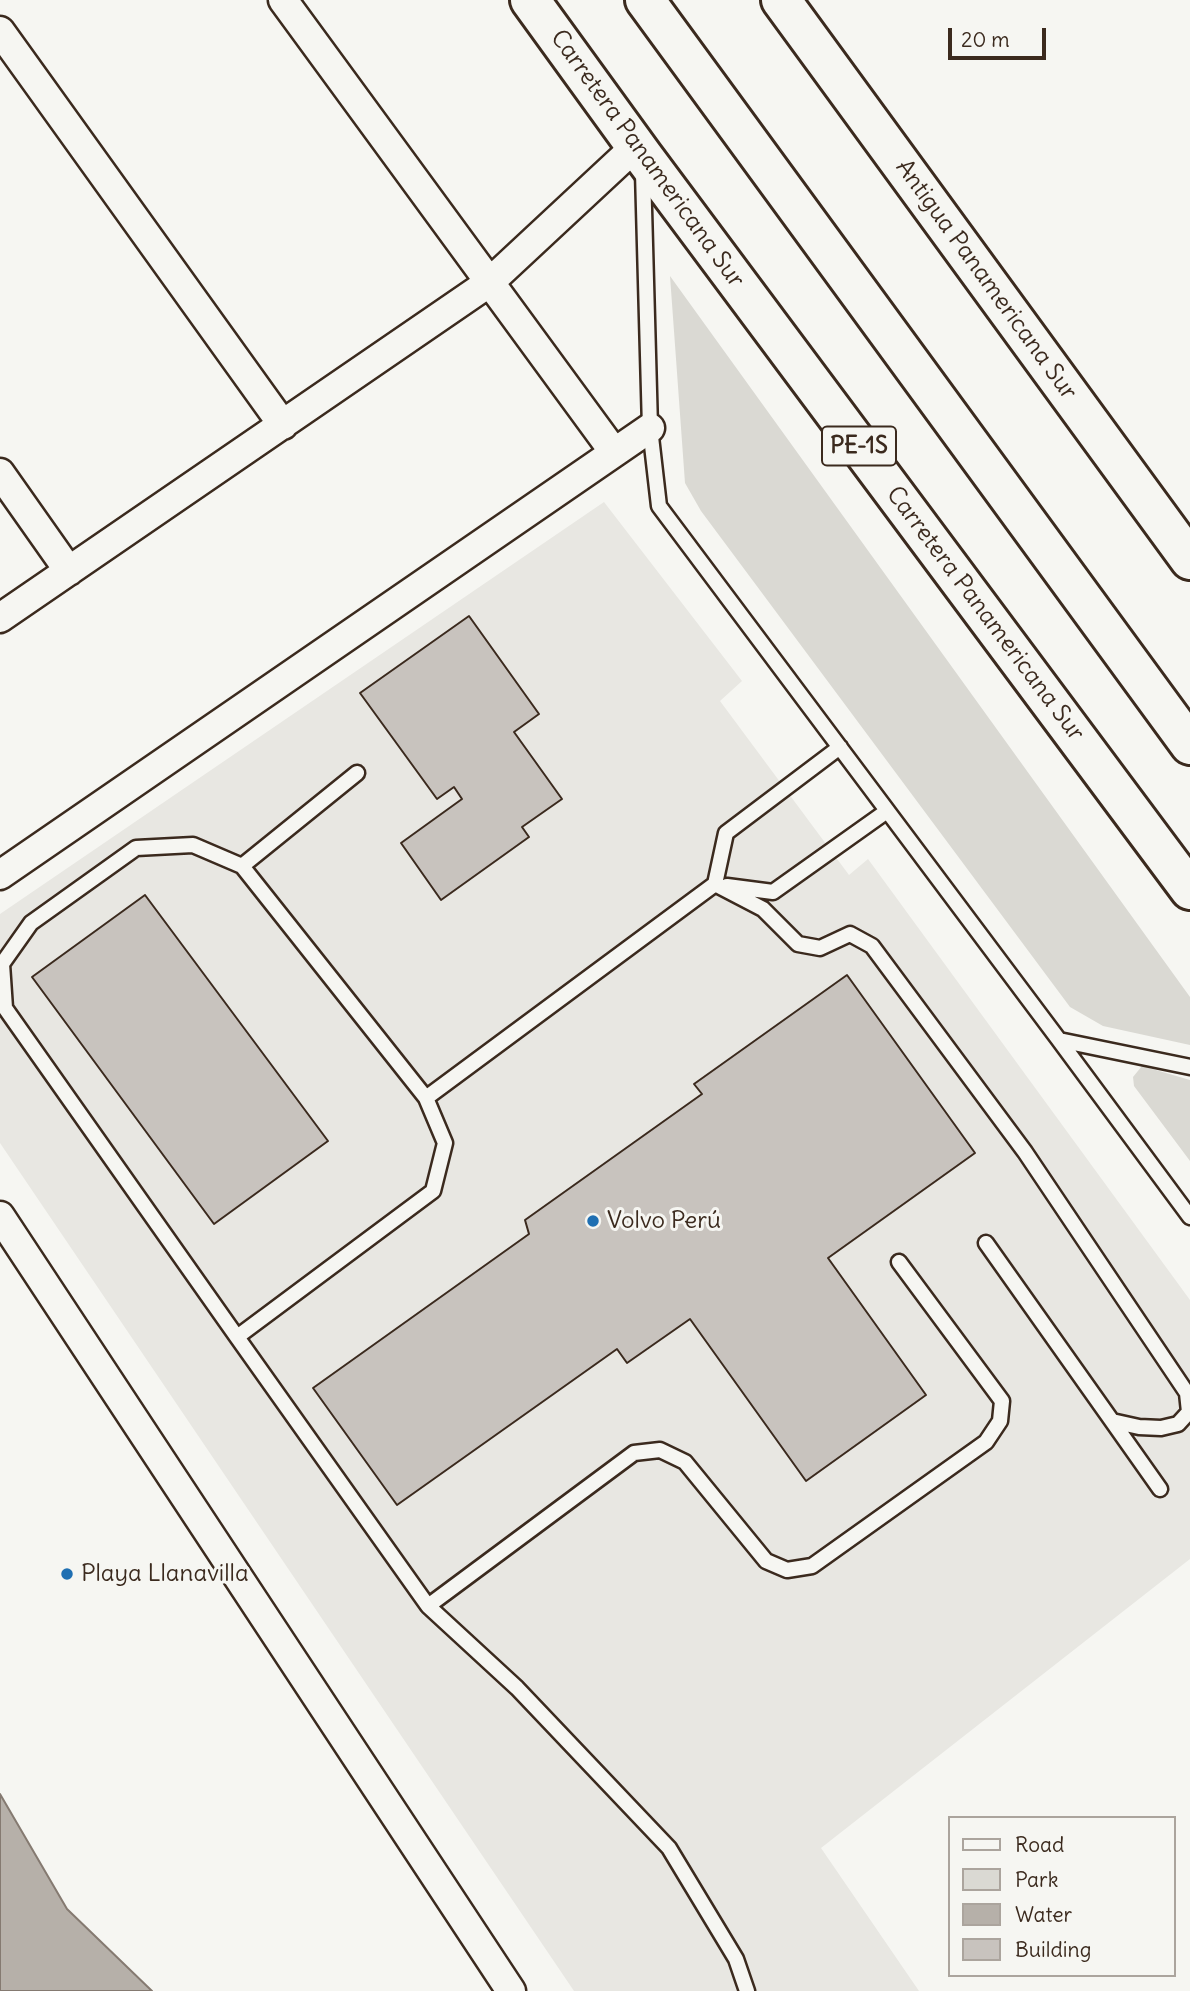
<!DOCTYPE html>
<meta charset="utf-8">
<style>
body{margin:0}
#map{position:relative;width:1190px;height:1991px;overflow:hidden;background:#f6f6f2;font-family:Delius,sans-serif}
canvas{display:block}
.legend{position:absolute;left:948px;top:1816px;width:228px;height:161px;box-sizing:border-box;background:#f6f6f2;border:2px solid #aba49d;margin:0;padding:9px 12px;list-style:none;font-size:21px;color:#3b2a1e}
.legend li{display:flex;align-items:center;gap:14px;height:35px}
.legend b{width:35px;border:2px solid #aba49d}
.scale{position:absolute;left:948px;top:28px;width:98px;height:32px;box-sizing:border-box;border:4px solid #3b2a1e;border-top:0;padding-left:9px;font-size:21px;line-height:24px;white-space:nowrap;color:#3b2a1e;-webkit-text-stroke:5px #f6f6f2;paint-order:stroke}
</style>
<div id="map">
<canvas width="1190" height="1991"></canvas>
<ul class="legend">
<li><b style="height:9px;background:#f6f6f2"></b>Road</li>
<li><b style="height:19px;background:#dad9d3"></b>Park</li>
<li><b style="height:19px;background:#b6b0a9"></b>Water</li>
<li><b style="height:19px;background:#c8c3be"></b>Building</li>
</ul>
<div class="scale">20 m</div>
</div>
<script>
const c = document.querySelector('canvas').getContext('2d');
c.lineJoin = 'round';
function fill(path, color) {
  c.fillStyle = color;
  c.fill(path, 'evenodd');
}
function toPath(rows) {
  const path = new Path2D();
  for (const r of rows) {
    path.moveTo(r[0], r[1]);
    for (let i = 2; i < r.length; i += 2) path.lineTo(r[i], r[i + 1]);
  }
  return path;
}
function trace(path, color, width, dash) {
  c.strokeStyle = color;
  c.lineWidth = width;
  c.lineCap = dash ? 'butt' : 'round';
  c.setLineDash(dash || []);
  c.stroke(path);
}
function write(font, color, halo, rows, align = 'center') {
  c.font = font + ' Delius,sans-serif';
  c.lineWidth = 6;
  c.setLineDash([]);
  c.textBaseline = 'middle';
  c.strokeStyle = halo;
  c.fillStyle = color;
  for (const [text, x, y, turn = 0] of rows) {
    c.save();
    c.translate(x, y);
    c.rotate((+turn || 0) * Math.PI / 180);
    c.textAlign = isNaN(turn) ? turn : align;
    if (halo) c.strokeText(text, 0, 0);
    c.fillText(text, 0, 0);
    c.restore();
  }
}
const built = toPath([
 [604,502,742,681,720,701,849,875,868,859,1190,1300,1190,1559,821,1848,919,1991,574,1991,0,1143,0,914]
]);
const green = toPath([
 [670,276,1190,997,1190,1045,1103,1026,1070,1007,701,511,685,483],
 [1142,1066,1190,1080,1190,1161,1134,1086,1133,1077]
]);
const water = toPath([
 [0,1794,67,1909,152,1991,0,1991,0,1794]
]);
const building = toPath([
 [469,616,539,714,514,732,562,799,522,827,529,837,441,900,401,843,462,799,454,787,437,799,360,693,469,616],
 [145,895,328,1141,214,1224,32,977,145,895],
 [847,975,975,1153,828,1258,926,1395,806,1481,690,1319,627,1363,617,1349,397,1505,313,1388,529,1234,525,1220,702,1094,694,1084,847,975]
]);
const service = toPath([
 [643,172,650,428,659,506,1059,1040,1190,1067],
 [242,866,357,773],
 [715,884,763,909,798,944,820,948,850,934,872,946,1025,1152,1187,1393,1189,1412,1178,1424,1161,1428,1139,1427,1112,1421,986,1243],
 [727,886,773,892,887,811],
 [1059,1040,1190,1217],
 [426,1098,715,884,726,833,840,747],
 [237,1337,433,1191,445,1143,426,1098,242,866,193,845,136,848,31,923,2,964,5,1008,237,1337,428,1606,634,1453,660,1450,685,1462,766,1561,787,1570,812,1566,986,1442,1000,1421,1002,1401,899,1262],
 [1112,1421,1160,1489],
 [428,1606,517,1688,669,1848,736,1959,747,1991]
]);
const minor = toPath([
 [283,0,614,452],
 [0,31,283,425],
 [0,473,69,571],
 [0,618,490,282,636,146],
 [0,875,650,428],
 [0,1216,511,1991]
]);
const primary = toPath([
 [781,0,1190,560]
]);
const motorway = toPath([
 [530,0,643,156,1190,890],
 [645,0,1190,745]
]);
const markers = [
 [593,1221,7,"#1f6fb2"],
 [67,1574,7,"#1f6fb2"]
];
const shields = [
 [859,446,74]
];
const shieldNames = [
 ["PE-1S",859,446]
];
const streetNames = [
 ["Carretera Panamericana Sur",647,159,54],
 ["Antigua Panamericana Sur",986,280,54],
 ["Carretera Panamericana Sur",985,614,53]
];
const poiNames = [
 ["Volvo Perú",607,1221],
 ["Playa Llanavilla",81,1574]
];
fill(built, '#e8e7e2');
fill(green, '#dad9d3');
fill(water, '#b6b0a9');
trace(water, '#857a71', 2);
fill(building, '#c8c3be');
trace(building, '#3b2a1e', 2);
trace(service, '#3b2a1e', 19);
trace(minor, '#3b2a1e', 33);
trace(primary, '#3b2a1e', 44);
trace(motorway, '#3b2a1e', 44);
trace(service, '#f6f6f2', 14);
trace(minor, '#f6f6f2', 28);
trace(primary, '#f6f6f2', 38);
trace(motorway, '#f6f6f2', 38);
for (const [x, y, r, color] of markers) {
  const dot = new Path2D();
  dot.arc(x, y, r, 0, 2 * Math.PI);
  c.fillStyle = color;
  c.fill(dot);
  trace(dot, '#f6f6f2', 2.5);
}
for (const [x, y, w] of shields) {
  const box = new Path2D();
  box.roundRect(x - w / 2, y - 19.5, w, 39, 5);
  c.fillStyle = '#f6f6f2';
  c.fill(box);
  trace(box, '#3b2a1e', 2);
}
write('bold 23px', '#3b2a1e', null, shieldNames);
write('24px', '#3b2a1e', '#f6f6f2', streetNames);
write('24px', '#3b2a1e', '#f6f6f2', poiNames, 'left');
</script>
